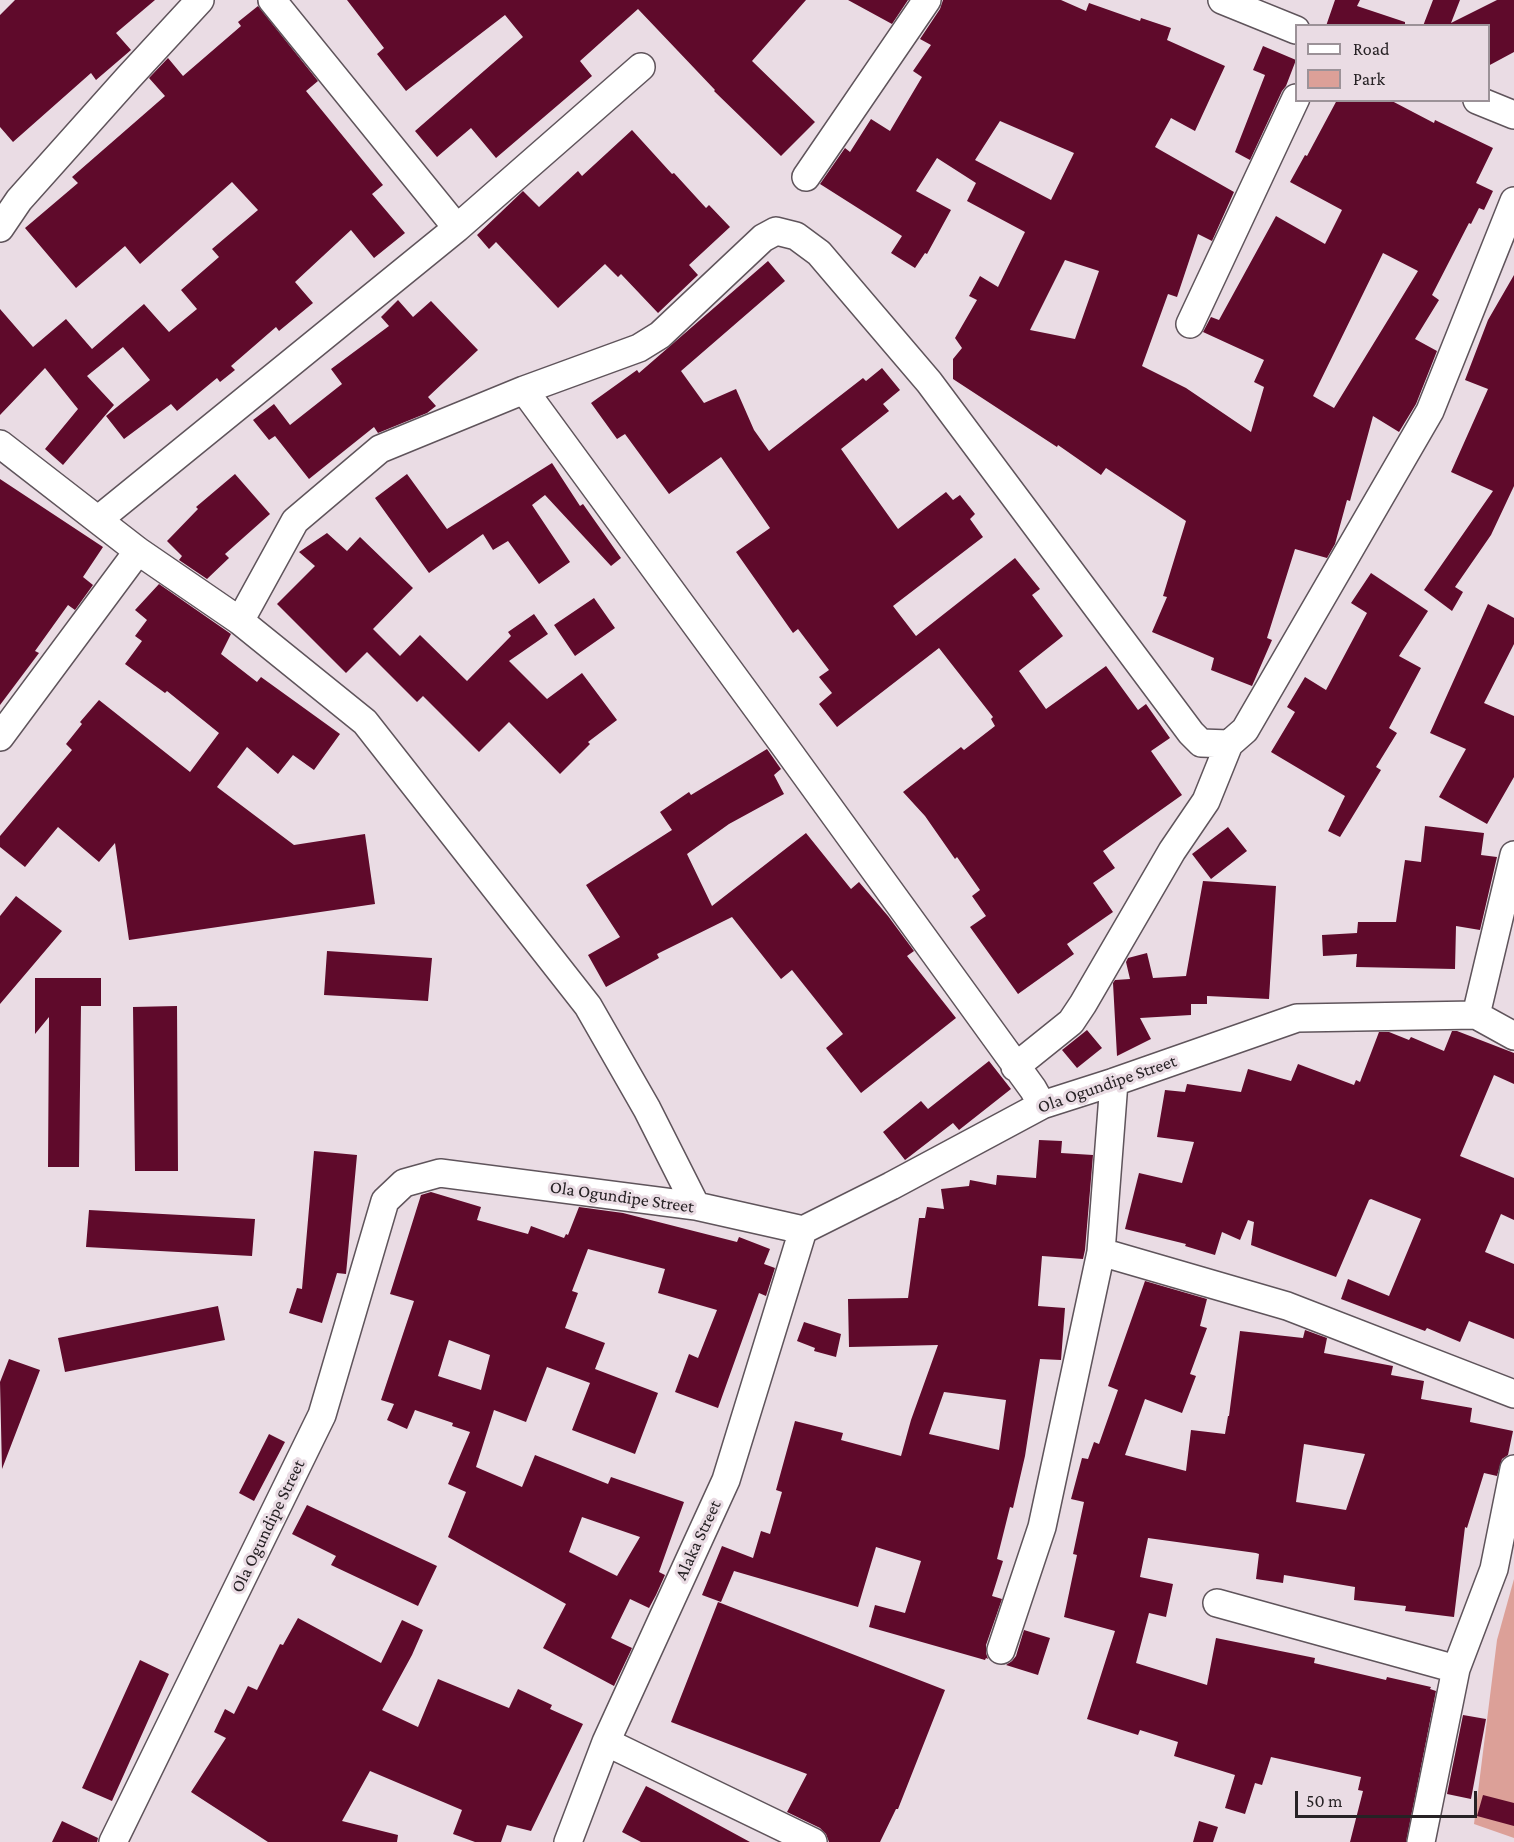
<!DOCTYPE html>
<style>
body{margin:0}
#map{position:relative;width:1514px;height:1842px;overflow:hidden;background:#eadce4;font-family:"Crimson Pro",serif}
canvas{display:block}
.legend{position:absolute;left:1295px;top:24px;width:195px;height:78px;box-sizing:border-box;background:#eadce4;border:2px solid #9c9298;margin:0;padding:8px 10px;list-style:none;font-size:18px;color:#272225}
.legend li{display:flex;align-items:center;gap:12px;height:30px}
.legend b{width:30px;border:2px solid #9c9298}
.scale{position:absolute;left:1295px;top:1791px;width:182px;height:27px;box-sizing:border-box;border:3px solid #272225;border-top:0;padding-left:8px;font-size:18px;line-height:21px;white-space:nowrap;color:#272225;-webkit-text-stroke:4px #eadce4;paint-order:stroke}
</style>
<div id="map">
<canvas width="1514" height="1842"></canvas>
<ul class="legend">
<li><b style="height:8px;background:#fff"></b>Road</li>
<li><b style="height:16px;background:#dca098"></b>Park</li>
</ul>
<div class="scale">50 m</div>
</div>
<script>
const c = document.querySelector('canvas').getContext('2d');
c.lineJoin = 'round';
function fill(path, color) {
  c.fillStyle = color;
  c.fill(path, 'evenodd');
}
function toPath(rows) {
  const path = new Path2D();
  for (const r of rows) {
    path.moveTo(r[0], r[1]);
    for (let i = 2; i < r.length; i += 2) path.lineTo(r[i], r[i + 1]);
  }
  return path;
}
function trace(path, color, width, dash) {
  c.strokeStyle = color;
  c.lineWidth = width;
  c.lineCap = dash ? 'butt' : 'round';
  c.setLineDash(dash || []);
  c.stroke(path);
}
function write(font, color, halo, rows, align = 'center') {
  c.font = font + ' "Crimson Pro",serif';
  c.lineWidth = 6;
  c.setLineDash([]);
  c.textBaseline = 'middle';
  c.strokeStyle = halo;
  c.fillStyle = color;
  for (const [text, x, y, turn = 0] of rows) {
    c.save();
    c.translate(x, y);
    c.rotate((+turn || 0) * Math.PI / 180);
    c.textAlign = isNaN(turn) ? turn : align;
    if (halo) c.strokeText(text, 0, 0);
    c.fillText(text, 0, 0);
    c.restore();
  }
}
const green = toPath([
 [1514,1579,1514,1838,1474,1824,1497,1640]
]);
const building = toPath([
 [15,0,155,0,116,33,131,50,96,80,91,73,13,142,0,127,0,15],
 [347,0,806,0,752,61,815,122,781,156,714,91,715,90,638,9,580,61,592,76,496,158,471,128,437,157,415,131,523,37,505,15,406,91,377,54,384,48],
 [848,0,908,0,892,24],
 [943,0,1061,0,1086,11,1089,3,1140,21,1141,18,1171,28,1167,40,1225,66,1195,131,1171,118,1155,147,1234,192,1212,241,1198,234,1177,297,1168,294,1142,366,1186,388,1251,432,1264,387,1254,382,1264,360,1203,332,1211,317,1219,320,1276,216,1325,244,1342,210,1290,182,1305,155,1307,156,1337,100,1390,100,1434,123,1435,120,1493,148,1476,183,1493,191,1484,210,1479,208,1471,224,1469,223,1432,295,1439,300,1415,339,1437,351,1416,404,1399,432,1373,416,1350,501,1347,500,1335,544,1327,558,1295,549,1267,638,1272,640,1252,686,1211,670,1214,658,1152,632,1167,597,1163,596,1186,521,1106,468,1101,475,1058,445,1057,447,953,379,953,359,962,348,955,338,977,300,969,296,980,276,998,287,1025,232,967,201,976,183,937,158,916,191,951,210,927,254,925,253,915,268,891,253,902,236,820,184,845,148,850,152,871,119,890,131,922,77,913,71,931,45,920,39,940,9],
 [1000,121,1074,153,1051,200,975,160],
 [1383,253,1418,271,1334,408,1313,396],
 [1065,260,1099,271,1075,339,1030,330],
 [1335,0,1360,0,1357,6,1405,22,1405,26,1326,26],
 [1433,0,1460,0,1451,23,1497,0,1514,0,1514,52,1488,66,1488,26,1423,26],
 [258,6,318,81,306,91,383,185,372,194,405,233,374,258,351,230,295,282,313,303,279,331,276,327,231,366,235,370,220,382,217,378,177,411,171,404,124,439,106,416,150,380,123,347,87,376,114,405,63,465,45,449,78,409,45,368,0,415,0,309,33,347,66,319,92,349,144,304,169,332,197,309,181,290,219,257,212,249,258,210,232,182,140,264,125,246,76,288,25,228,78,183,72,177,165,96,149,78,168,58,183,76,241,26,238,22],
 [1263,46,1296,60,1286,86,1282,91,1250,160,1235,152,1265,75,1253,70],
 [632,130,672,174,674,173,706,208,709,205,730,227,689,265,698,275,658,313,621,274,618,277,605,264,558,308,496,242,489,249,477,235,523,191,539,207,578,171,582,176],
 [768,261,785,281,681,371,704,403,736,389,754,430,769,451,863,378,866,381,882,368,900,390,883,404,889,411,841,449,898,529,946,492,953,500,960,495,975,514,970,519,983,537,893,606,916,636,1015,558,1040,589,1032,595,1063,636,1019,671,1046,709,1106,666,1138,710,1146,704,1170,738,1151,751,1182,795,1103,851,1115,868,1093,883,1113,912,1067,944,1074,954,1018,994,970,927,986,916,972,896,980,890,957,857,955,859,925,816,903,792,961,747,964,750,995,726,991,719,993,717,939,648,837,727,819,704,832,693,819,677,829,670,798,629,793,633,736,552,770,528,721,457,669,494,625,434,617,439,591,403,637,370,639,373],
 [1514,275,1514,486,1491,535,1455,587,1463,592,1452,611,1424,590,1493,491,1451,472,1488,389,1465,380,1488,320],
 [398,300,413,317,431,301,478,350,428,397,436,406,427,413,378,433,374,427,309,479,275,436,269,440,253,420,274,404,290,425,342,384,331,369,389,326,381,317],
 [552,463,580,506,583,504,621,558,611,566,545,495,532,505,570,562,539,584,508,541,493,550,483,534,429,573,375,498,407,474,447,529],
 [235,474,270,514,225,554,229,558,207,579,179,560,182,556,167,541,198,509,196,507],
 [0,479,103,547,83,577,93,585,75,610,68,605,35,651,39,653,0,705],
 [327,533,347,551,360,537,413,588,373,629,400,656,420,635,467,681,511,636,508,632,534,614,548,634,509,661,547,699,582,673,617,720,588,742,590,744,560,774,509,722,479,752,423,696,417,702,367,652,346,673,277,604,315,566,299,552],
 [1371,573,1428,611,1399,656,1421,668,1389,728,1397,733,1376,767,1381,770,1340,837,1328,831,1345,796,1271,752,1295,712,1287,707,1305,677,1326,690,1367,613,1351,603],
 [159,584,231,634,221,654,257,682,261,677,340,734,314,770,293,755,278,774,247,747,217,787,294,845,365,834,375,904,129,940,115,843,99,862,58,827,25,867,0,847,0,836,72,750,66,744,82,724,80,722,99,700,190,772,219,733,167,691,165,693,125,664,142,641,135,636,147,620,135,610],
 [594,598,615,628,575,656,554,625],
 [1488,604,1514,618,1514,644,1484,703,1514,716,1514,777,1487,824,1439,797,1466,749,1430,733],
 [767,749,781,769,774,775,784,794,729,824,687,854,712,906,806,833,851,889,859,882,888,916,914,951,907,956,956,1018,861,1093,826,1048,843,1034,792,970,781,979,732,917,657,954,659,958,606,987,588,955,620,937,586,885,672,830,660,812,689,792,691,795],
 [1425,826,1484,833,1481,855,1497,857,1480,930,1456,926,1455,969,1356,967,1357,954,1323,956,1322,935,1357,933,1358,922,1396,922,1405,860,1421,862],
 [1228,827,1247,851,1211,879,1192,854],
 [1203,881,1276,886,1269,999,1207,996,1207,1004,1191,1004,1191,1015,1140,1018,1151,1039,1117,1056,1113,983,1115,980,1130,979,1126,962,1128,958,1147,953,1153,978,1186,976],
 [16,896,62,931,0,1004,0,916],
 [327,951,432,958,428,1001,324,995],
 [35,978,101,978,101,1006,81,1006,79,1167,48,1167,49,1017,35,1034],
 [177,1006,178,1171,135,1171,133,1007],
 [1087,1030,1102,1048,1077,1068,1062,1050],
 [1452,1031,1457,1031,1514,1053,1514,1084,1494,1075,1460,1156,1514,1178,1514,1220,1501,1214,1485,1252,1514,1264,1514,1339,1469,1321,1460,1342,1427,1328,1425,1331,1341,1299,1348,1279,1389,1296,1421,1219,1371,1199,1369,1200,1336,1277,1251,1245,1254,1222,1248,1220,1240,1240,1222,1232,1215,1255,1185,1246,1186,1244,1125,1229,1139,1173,1182,1183,1194,1142,1157,1137,1165,1090,1185,1092,1187,1084,1241,1092,1248,1069,1291,1081,1298,1064,1354,1085,1356,1080,1360,1082,1379,1032,1389,1032,1409,1040,1411,1037,1444,1051],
 [989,1061,1011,1089,959,1130,953,1123,905,1160,883,1132,921,1101,928,1109],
 [1039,1140,1062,1141,1061,1153,1093,1155,1085,1250,1083,1259,1042,1256,1038,1306,1065,1308,1061,1360,1040,1359,1025,1456,1013,1508,1010,1507,997,1559,1003,1561,992,1596,1002,1599,986,1645,986,1653,988,1659,986,1658,985,1660,869,1627,875,1605,905,1613,921,1561,876,1547,858,1607,734,1571,721,1602,702,1595,722,1546,753,1558,761,1531,770,1534,782,1492,776,1490,795,1421,843,1433,841,1440,901,1456,911,1420,938,1345,849,1347,848,1299,908,1298,919,1218,925,1218,927,1207,944,1209,941,1189,969,1186,970,1180,996,1185,997,1175,1036,1178],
 [944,1392,1006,1400,999,1450,929,1434],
 [314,1151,357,1155,346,1274,337,1273,322,1323,289,1313,297,1288,302,1289],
 [431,1192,481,1207,477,1220,528,1234,531,1226,564,1238,566,1234,568,1235,579,1207,623,1213,737,1242,739,1237,770,1249,764,1264,775,1268,766,1296,759,1293,718,1408,675,1392,689,1354,698,1358,717,1310,658,1293,665,1269,588,1249,572,1291,578,1293,565,1328,605,1343,595,1369,658,1393,635,1454,572,1430,590,1383,547,1367,526,1422,494,1410,476,1467,522,1487,535,1455,608,1484,611,1477,684,1502,659,1572,665,1575,656,1595,649,1608,630,1599,611,1638,632,1648,614,1686,543,1648,566,1604,448,1537,466,1492,448,1484,470,1432,452,1426,453,1423,415,1410,407,1429,387,1420,394,1404,381,1400,414,1301,390,1294,421,1195],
 [449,1340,490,1355,481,1390,438,1376],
 [582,1517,640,1537,617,1576,569,1552],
 [89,1210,255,1219,252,1256,86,1247],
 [1145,1281,1207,1299,1200,1326,1207,1328,1190,1374,1196,1376,1182,1413,1145,1399,1125,1455,1186,1471,1191,1430,1225,1434,1228,1416,1229,1416,1240,1331,1303,1338,1305,1330,1327,1338,1324,1353,1393,1366,1391,1375,1424,1381,1421,1399,1472,1408,1470,1422,1513,1431,1508,1455,1502,1459,1497,1476,1484,1473,1467,1528,1465,1527,1454,1617,1405,1611,1406,1606,1354,1600,1355,1587,1284,1575,1283,1583,1256,1579,1259,1554,1256,1553,1148,1538,1140,1577,1173,1584,1166,1617,1149,1613,1136,1663,1207,1685,1216,1638,1315,1658,1314,1663,1386,1680,1387,1677,1431,1687,1430,1689,1436,1691,1406,1842,1350,1842,1363,1791,1358,1790,1361,1777,1271,1757,1262,1785,1255,1783,1245,1814,1225,1808,1235,1775,1174,1756,1178,1742,1140,1730,1138,1735,1087,1719,1115,1631,1064,1617,1077,1555,1073,1554,1084,1502,1071,1499,1082,1458,1088,1459,1094,1442,1099,1444,1118,1390,1108,1386],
 [1304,1444,1365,1454,1346,1510,1296,1502],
 [218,1306,225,1340,65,1372,58,1338],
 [804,1322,841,1334,836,1357,814,1351,815,1348,797,1341],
 [9,1359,40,1370,2,1469,0,1382],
 [269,1434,285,1442,254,1501,239,1493],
 [307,1505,437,1566,418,1606,331,1565,336,1556,292,1534],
 [718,1602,945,1690,898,1809,896,1809,880,1842,829,1842,826,1834,820,1828,787,1812,807,1774,671,1722],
 [298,1618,381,1663,402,1620,423,1630,412,1655,382,1710,418,1727,438,1679,509,1708,518,1689,552,1705,550,1709,583,1724,531,1831,507,1825,501,1842,475,1842,453,1834,462,1810,370,1771,342,1821,398,1835,397,1842,268,1842,191,1792,226,1738,214,1732,225,1709,234,1714,248,1686,257,1690,280,1644,283,1645],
 [1024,1630,1050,1638,1038,1675,1006,1665,1012,1661,1016,1656],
 [140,1660,169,1674,112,1801,82,1788],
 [1463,1715,1486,1719,1471,1799,1447,1794],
 [646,1786,656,1791,750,1842,641,1842,622,1832],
 [1483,1795,1514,1803,1514,1826,1477,1816],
 [62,1821,98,1838,97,1842,52,1842],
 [1199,1821,1218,1827,1213,1842,1193,1842]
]);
const minor = toPath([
 [272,0,457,228],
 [1222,0,1296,30],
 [1477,100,1514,115],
 [806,177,927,0],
 [0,228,19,200,128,78,200,0],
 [1190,324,1296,98],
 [524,390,781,741,1033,1089,1042,1105],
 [0,444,138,551,240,621,365,722,588,1006,647,1109,696,1206],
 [99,519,457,228,641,67],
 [240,621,295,521,380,449,524,390,639,348,660,335,763,238,776,231,796,236,819,253,929,382,1191,733,1201,743,1229,744,1245,730,1430,411,1514,201],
 [0,737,138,551],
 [1476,1015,1514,855],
 [1015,1067,1071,1022,1083,1004,1172,851,1206,801,1229,744],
 [1101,1252,1287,1306,1514,1394],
 [1217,1603,1456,1669],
 [1001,1650,1042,1527,1101,1252,1114,1082],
 [606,1742,813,1842],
 [113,1842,322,1415,385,1201,404,1183,440,1173,696,1206,803,1230,891,1186,1042,1105,1114,1082,1297,1018,1476,1015,1514,1036],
 [568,1842,606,1742,726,1480,803,1230],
 [1421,1842,1456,1669,1494,1569,1514,1469]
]);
const streetNames = [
 ["Ola Ogundipe Street",1107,1084,-19],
 ["Ola Ogundipe Street",622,1197,8],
 ["Ola Ogundipe Street",268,1526,-64],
 ["Alaka Street",698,1540,-65]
];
fill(green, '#dca098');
fill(building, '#5f0a2b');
trace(minor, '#5f545b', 30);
trace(minor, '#fff', 27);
write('18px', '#272225', '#eadce4', streetNames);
</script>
